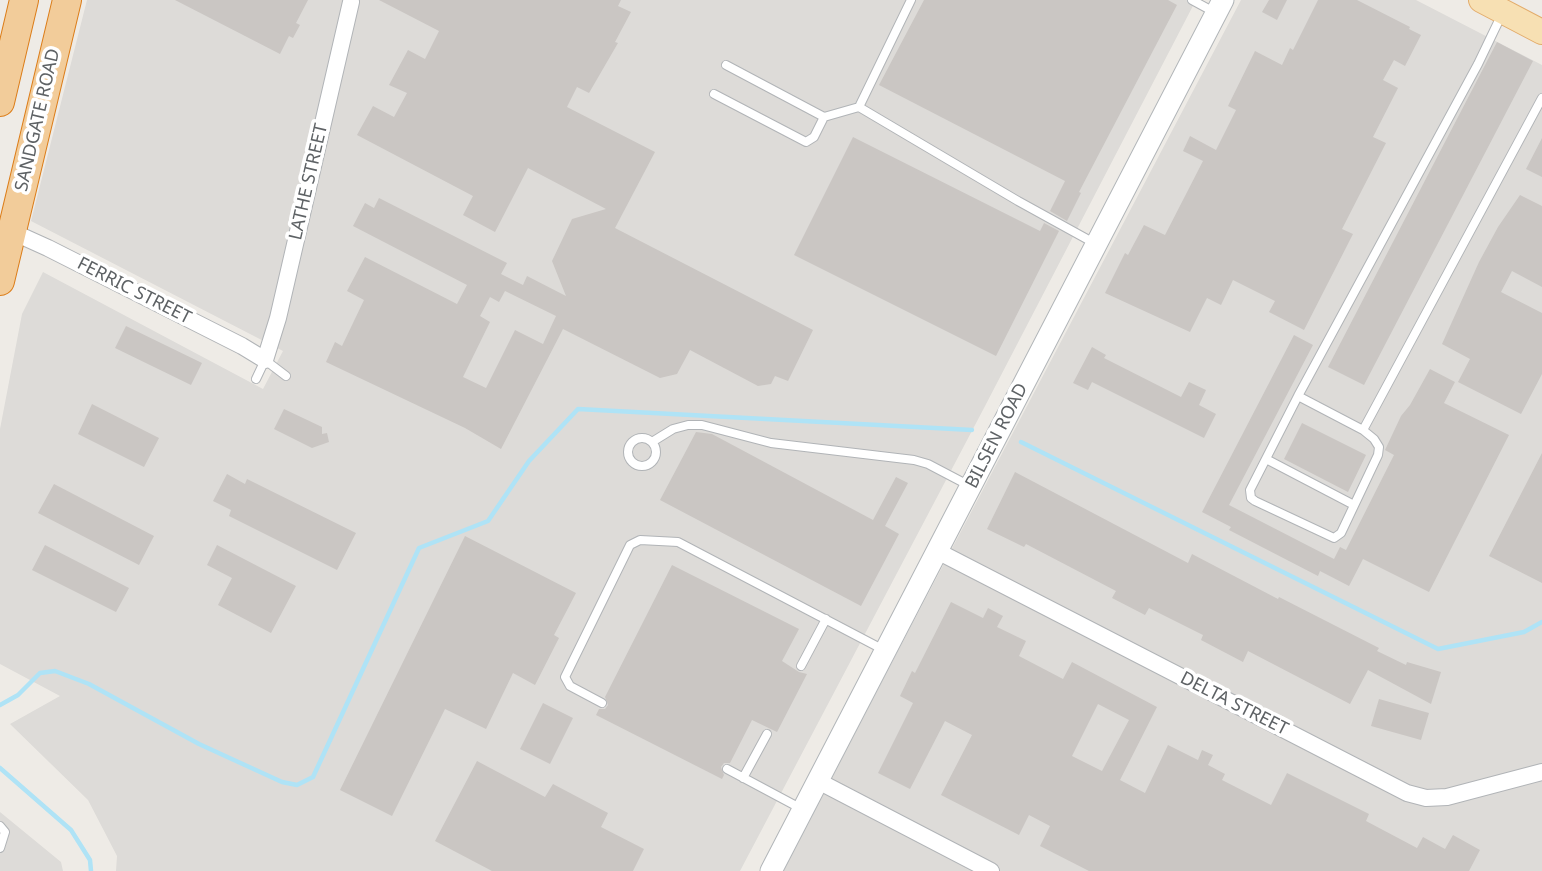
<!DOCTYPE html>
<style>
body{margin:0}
canvas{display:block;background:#eeebe6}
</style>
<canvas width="1542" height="871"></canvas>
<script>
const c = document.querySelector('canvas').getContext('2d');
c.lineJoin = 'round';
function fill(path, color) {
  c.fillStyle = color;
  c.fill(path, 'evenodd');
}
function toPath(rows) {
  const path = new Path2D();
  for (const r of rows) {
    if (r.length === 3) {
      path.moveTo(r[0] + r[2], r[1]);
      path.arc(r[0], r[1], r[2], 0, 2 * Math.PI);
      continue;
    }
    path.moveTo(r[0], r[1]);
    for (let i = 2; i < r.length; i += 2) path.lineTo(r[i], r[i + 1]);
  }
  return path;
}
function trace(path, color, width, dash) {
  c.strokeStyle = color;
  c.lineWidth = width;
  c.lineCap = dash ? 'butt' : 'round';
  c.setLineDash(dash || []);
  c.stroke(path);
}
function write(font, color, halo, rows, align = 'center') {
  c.font = font + ' "Noto Sans",sans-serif';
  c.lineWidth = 7;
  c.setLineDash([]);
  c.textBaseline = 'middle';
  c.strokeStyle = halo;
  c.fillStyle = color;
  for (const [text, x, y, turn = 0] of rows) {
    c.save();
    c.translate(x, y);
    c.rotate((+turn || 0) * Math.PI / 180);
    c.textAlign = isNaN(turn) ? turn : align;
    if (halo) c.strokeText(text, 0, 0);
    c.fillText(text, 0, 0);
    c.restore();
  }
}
const industrial = toPath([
 [87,0,1196,0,984,408,740,871,116,871,117,856,88,800,10,724,60,696,0,664,0,429,22,314,43,272,263,389,283,351,31,221],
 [1241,0,1416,0,1542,65,1542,871,782,871],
 [0,812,61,862,63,871,0,871]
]);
const stream = toPath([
 [1021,442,1438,649,1524,632,1542,622],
 [0,705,18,695,40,673,55,671,89,684,199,744,282,782,297,785,313,777,419,548,488,521,529,461,578,409,972,430],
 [0,768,71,830,90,860,91,871]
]);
const building = toPath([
 [175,0,308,0,296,23,300,25,293,38,289,36,280,54],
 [379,0,621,0,618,6,631,12,615,42,618,43,589,93,577,87,567,107,655,152,615,228,813,330,788,381,775,376,771,384,758,386,690,350,677,374,660,378,563,329,501,449,465,428,326,362,335,342,342,346,364,300,347,291,365,257,457,304,467,285,353,226,365,203,374,208,379,198,507,263,501,274,523,285,527,276,566,296,552,261,572,219,606,209,528,168,495,232,463,215,473,196,357,135,373,106,394,117,407,93,389,85,408,50,425,59,439,31],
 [505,291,556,316,543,344,515,330,486,388,463,377,490,322,480,316,490,297,499,302],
 [924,0,1168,0,1177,5,1079,192,1081,193,1067,221,1050,211,1065,181,879,85],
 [1269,0,1287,0,1277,20,1262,12],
 [1318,0,1357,0,1410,27,1409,29,1421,35,1405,66,1394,60,1383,80,1398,88,1373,137,1386,143,1342,229,1353,234,1304,330,1269,312,1275,301,1233,280,1221,305,1207,298,1190,332,1105,293,1125,253,1128,255,1144,225,1165,235,1203,161,1183,151,1190,136,1216,150,1236,110,1228,106,1255,51,1282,65,1290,48,1293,50],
 [1497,42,1533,61,1364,385,1328,367],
 [853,137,1040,231,1044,223,1059,231,996,356,794,255],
 [1542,138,1542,177,1526,169],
 [1520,195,1542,206,1542,287,1512,271,1501,292,1542,313,1542,374,1521,414,1458,382,1470,359,1442,344,1479,262,1498,227],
 [126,326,202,363,191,385,115,348],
 [1294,335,1313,345,1229,505,1334,559,1340,547,1346,550,1394,455,1385,450,1401,416,1410,405,1430,369,1455,382,1444,403,1509,435,1429,592,1363,559,1349,586,1320,571,1318,576,1229,530,1231,527,1202,512],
 [1092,347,1106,355,1104,358,1181,397,1189,382,1206,390,1199,405,1216,414,1204,438,1092,382,1088,390,1073,383],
 [92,404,159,438,144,467,78,434],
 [284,409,322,427,322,434,327,433,329,442,312,448,274,429],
 [1302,423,1366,455,1348,492,1284,459],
 [696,432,712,434,873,520,896,477,908,483,885,526,899,534,861,606,660,500],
 [1542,453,1542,583,1489,556],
 [1015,472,1188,563,1192,554,1278,599,1279,597,1379,648,1377,651,1406,665,1407,662,1441,672,1431,704,1368,670,1350,704,1248,651,1243,662,1201,640,1203,635,1149,608,1145,615,1112,598,1116,591,1026,544,1024,547,987,529],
 [227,474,245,484,247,479,356,533,337,570,229,516,231,510,213,501],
 [54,484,154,536,139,565,38,513],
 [465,536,576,593,554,635,559,638,535,685,513,673,486,729,445,709,392,816,340,790],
 [45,545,129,588,116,612,32,570],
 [217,545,296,586,271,633,218,605,232,578,207,565],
 [672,565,799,629,782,661,799,672,807,674,777,732,752,720,730,763,724,763,721,767,724,775,722,779,596,715,599,709,605,709,608,705,605,697],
 [951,602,983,618,988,608,1003,616,997,627,1026,641,1019,656,1063,679,1072,662,1157,707,1120,780,1145,793,1168,745,1198,760,1202,750,1213,755,1208,765,1225,774,1222,780,1271,805,1287,773,1369,814,1366,821,1417,848,1423,837,1445,849,1453,835,1480,850,1469,871,1089,871,1040,846,1050,826,1029,815,1019,835,941,795,972,735,945,721,910,789,878,773,913,703,900,696,912,671,915,673],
 [1098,704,1129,720,1102,771,1072,756],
 [1379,699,1429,713,1421,740,1371,726],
 [543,703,573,718,550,764,520,749],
 [477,761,545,797,553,784,608,813,601,827,644,849,633,871,492,871,435,841]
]);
const lane = toPath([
 [911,0,859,107,1018,201,1096,244],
 [1192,0,1216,13],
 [726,65,824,117],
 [714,94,806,142,814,137,824,117,859,107],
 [256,379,265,360,286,376],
 [1298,396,1363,430,1374,439,1379,447,1378,455,1341,533,1334,538,1255,501,1251,498,1250,490,1298,396,1478,64,1502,14],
 [1363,430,1542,98],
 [642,452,14],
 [652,442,673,429,688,425,702,425,771,443,914,460,928,464,968,485],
 [1266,459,1354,505],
 [801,666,826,619],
 [602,703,570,686,565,677,630,545,640,540,678,542,884,650],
 [727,769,800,808],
 [743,778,767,734],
 [0,826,5,832,0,848]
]);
const street = toPath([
 [6,229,48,248,242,346,265,360,278,318,351,2],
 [937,551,1407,793,1426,798,1447,797,1542,772],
 [818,781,991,871]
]);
const secondary = toPath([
 [771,871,1223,0]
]);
const primary = toPath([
 [1481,0,1542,32]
]);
const highway = toPath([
 [0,102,24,0],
 [0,281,67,0]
]);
const streetNames = [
 ["SANDGATE ROAD",38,120,-77],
 ["LATHE STREET",309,182,-77],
 ["FERRIC STREET",134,291,27],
 ["BILSEN ROAD",997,436,-63],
 ["DELTA STREET",1234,704,27]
];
fill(industrial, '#dddbd8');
trace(stream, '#afe3f6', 4.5);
fill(building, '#cac6c3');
trace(lane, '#b1b4b7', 10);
trace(street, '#b1b4b7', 18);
trace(secondary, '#b2b6b9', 23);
trace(primary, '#e3ac6b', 26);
trace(highway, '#dc7d19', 30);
trace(lane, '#fff', 8);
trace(street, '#fff', 16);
trace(secondary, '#fff', 21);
trace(primary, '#f7e0b3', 24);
trace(highway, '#f2cc9a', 28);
write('18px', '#5e6265', '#fff', streetNames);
</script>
